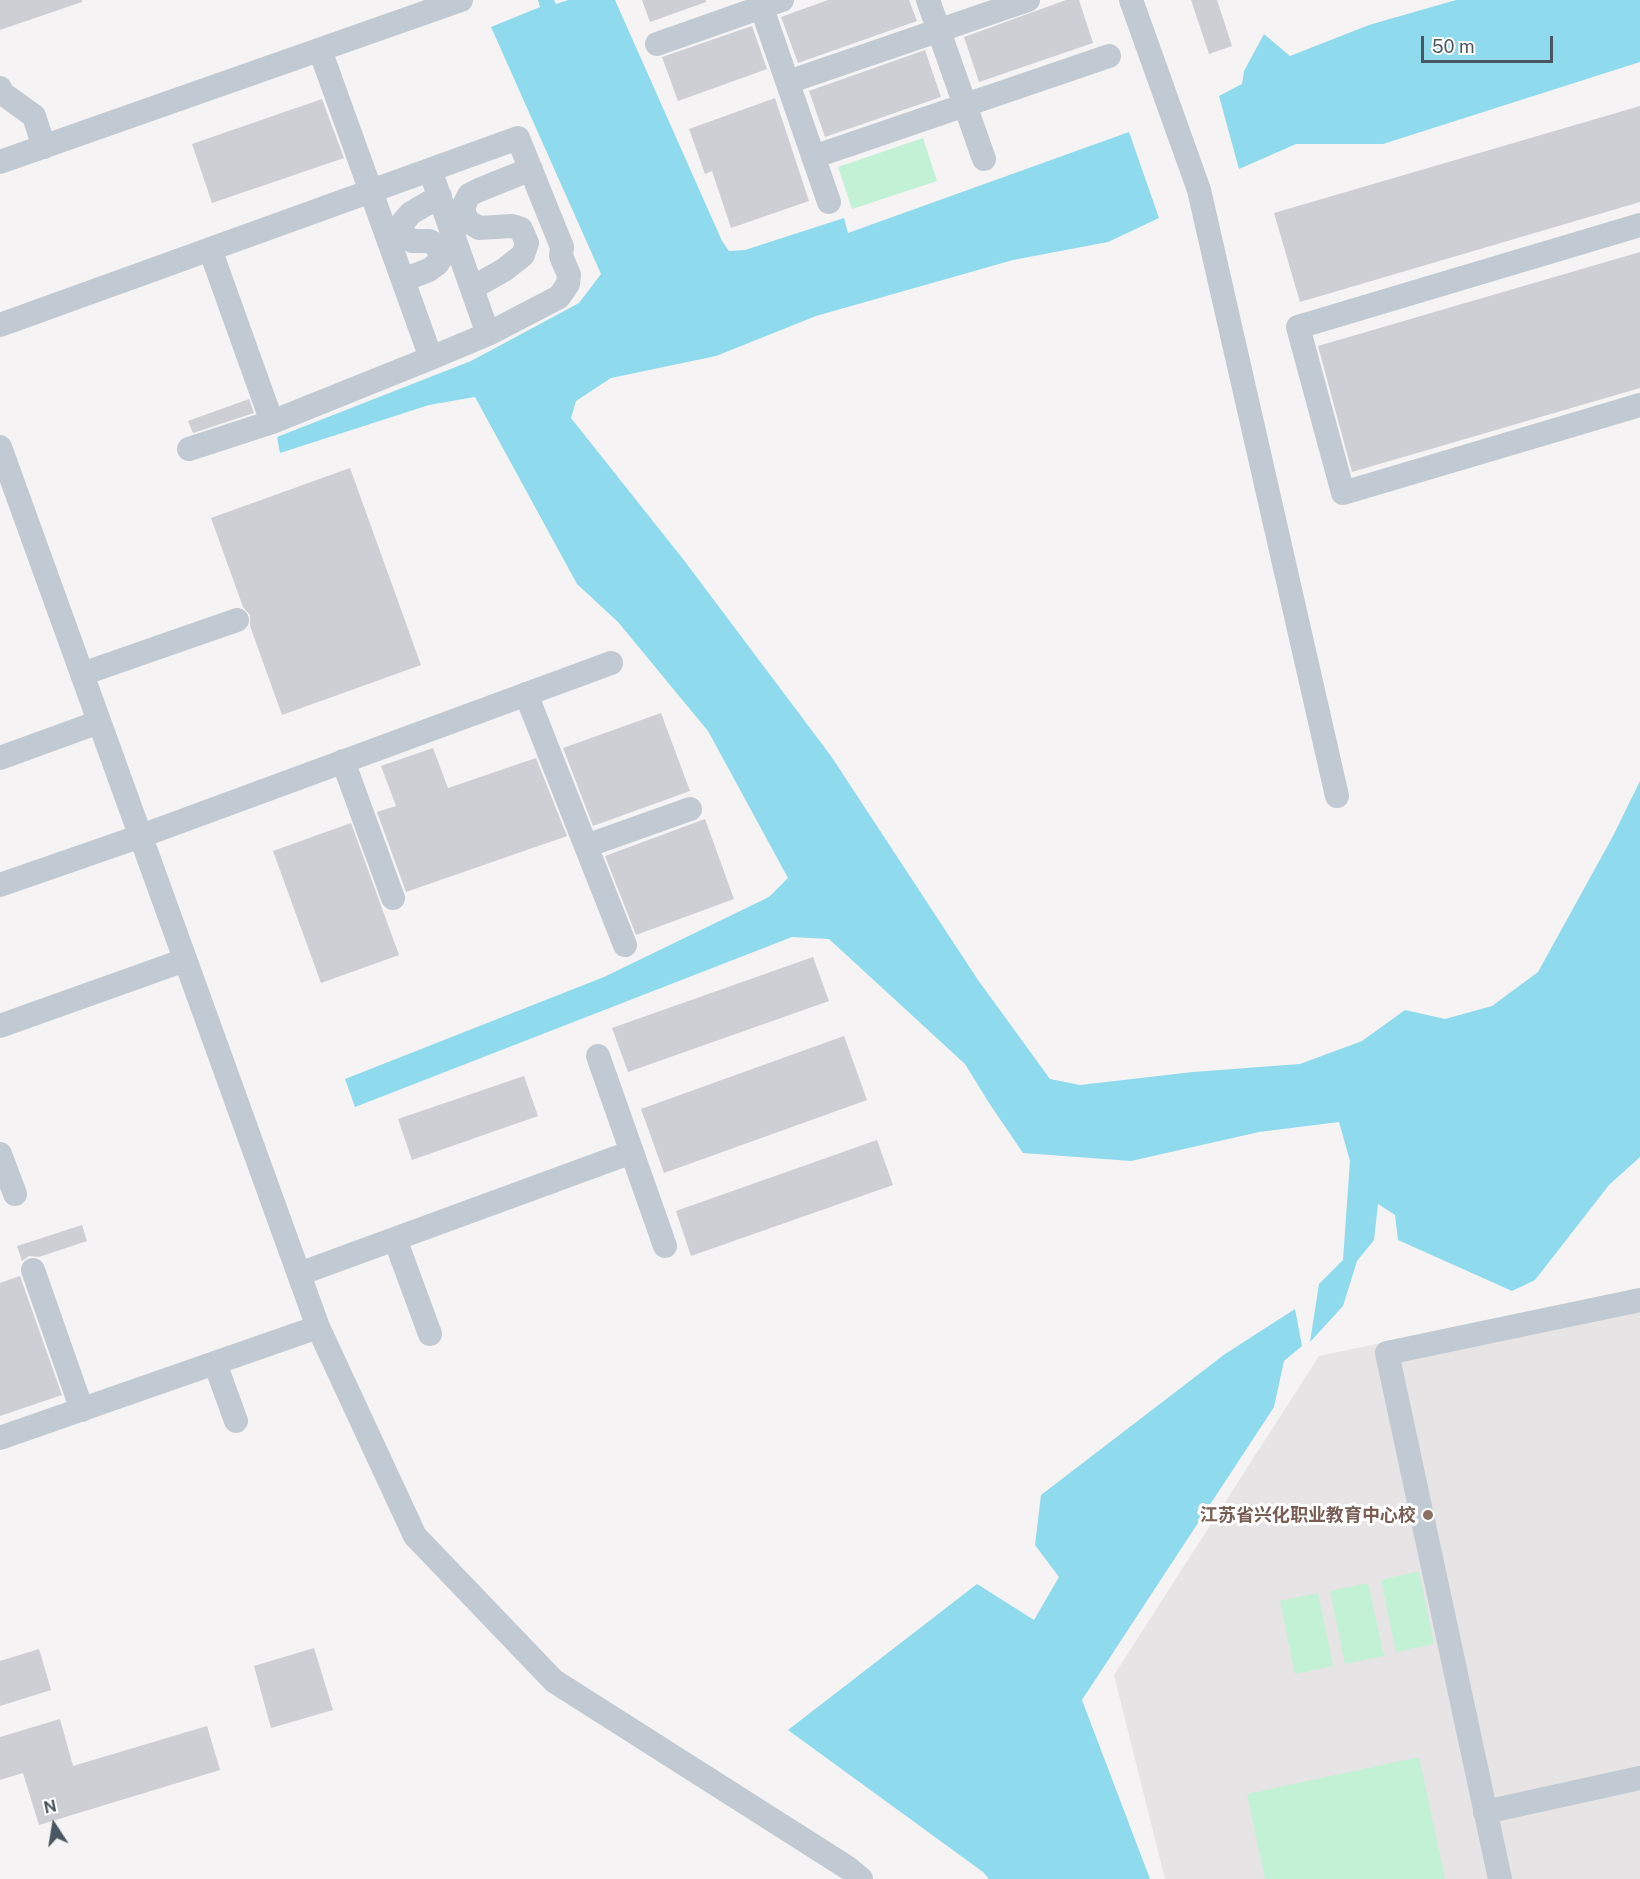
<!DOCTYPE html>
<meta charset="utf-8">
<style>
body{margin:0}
#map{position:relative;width:1640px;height:1879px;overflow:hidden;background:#f5f3f3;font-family:"Public Sans",sans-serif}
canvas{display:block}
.north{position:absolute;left:24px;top:1795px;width:60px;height:60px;-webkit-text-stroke:4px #fff;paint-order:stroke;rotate:348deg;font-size:16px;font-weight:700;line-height:24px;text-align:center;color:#4a5661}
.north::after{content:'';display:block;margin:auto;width:21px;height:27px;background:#4a5661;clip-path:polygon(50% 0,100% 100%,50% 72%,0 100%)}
.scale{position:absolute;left:1421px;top:36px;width:132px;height:27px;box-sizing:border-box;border:3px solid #4a5661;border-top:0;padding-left:8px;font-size:18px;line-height:21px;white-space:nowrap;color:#4a5661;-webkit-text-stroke:4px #fff;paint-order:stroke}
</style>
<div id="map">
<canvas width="1640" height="1879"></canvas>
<div class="north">N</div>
<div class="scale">50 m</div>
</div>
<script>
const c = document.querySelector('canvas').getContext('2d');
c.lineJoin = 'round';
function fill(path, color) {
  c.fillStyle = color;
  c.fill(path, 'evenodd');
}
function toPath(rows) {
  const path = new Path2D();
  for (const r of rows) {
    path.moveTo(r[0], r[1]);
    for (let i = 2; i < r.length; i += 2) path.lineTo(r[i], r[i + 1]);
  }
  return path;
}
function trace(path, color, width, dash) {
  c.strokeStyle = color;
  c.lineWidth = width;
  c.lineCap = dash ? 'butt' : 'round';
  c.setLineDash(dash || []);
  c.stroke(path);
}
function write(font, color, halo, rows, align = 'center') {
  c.font = font + ' "Public Sans","Noto Sans SC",sans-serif';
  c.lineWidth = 6;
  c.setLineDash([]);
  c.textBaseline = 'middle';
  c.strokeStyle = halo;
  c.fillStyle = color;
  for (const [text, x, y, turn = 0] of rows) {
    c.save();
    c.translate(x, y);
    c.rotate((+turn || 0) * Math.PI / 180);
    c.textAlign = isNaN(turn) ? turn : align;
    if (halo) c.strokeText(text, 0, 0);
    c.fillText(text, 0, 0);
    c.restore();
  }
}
const education = toPath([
 [1640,1289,1640,1879,1165,1879,1114,1675,1319,1356]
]);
const green = toPath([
 [923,138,937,181,852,209,838,167],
 [1419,1571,1434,1644,1396,1652,1381,1580],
 [1368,1583,1384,1656,1345,1664,1330,1591],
 [1318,1593,1333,1666,1295,1674,1280,1601],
 [1419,1757,1445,1879,1265,1879,1247,1794]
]);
const water = toPath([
 [538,0,554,0,556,4,568,0,615,0,722,241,729,251,745,250,844,218,848,233,1129,132,1159,218,1108,242,1013,260,816,316,716,356,611,378,576,401,571,418,683,559,831,756,978,980,1050,1079,1080,1085,1193,1072,1300,1064,1362,1041,1405,1010,1445,1019,1492,1006,1538,972,1613,836,1640,781,1640,1157,1609,1185,1535,1280,1512,1291,1398,1240,1395,1215,1378,1204,1374,1240,1357,1261,1343,1306,1310,1342,1319,1284,1343,1260,1350,1161,1339,1122,1259,1132,1131,1161,1023,1153,989,1103,965,1064,829,939,792,937,355,1107,345,1079,604,977,769,897,788,878,708,731,618,622,577,584,475,397,429,405,280,453,277,437,471,361,579,303,601,274,491,27,540,7],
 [1456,0,1640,0,1640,62,1383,144,1296,144,1239,169,1219,96,1242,84,1244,71,1264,34,1290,56,1369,25],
 [1295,1309,1302,1346,1284,1361,1274,1407,1082,1700,1150,1879,989,1879,983,1872,788,1730,977,1584,1034,1620,1059,1577,1035,1545,1041,1495,1225,1354]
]);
const building = toPath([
 [0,0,82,0,82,2,0,30],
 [642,0,706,0,706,2,650,22],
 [828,0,909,0,917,21,798,63,781,17],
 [1066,0,1079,0,1093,43,979,82,964,37],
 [1191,0,1217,0,1232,46,1209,54],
 [752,26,767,69,678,101,662,57],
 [925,50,941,97,825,137,809,91],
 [775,98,809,201,731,228,712,171,705,174,689,129],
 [322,99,344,158,212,203,192,144],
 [1640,106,1640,202,1300,302,1274,213],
 [1640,252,1640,388,1352,472,1318,346],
 [249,399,254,413,193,433,188,421],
 [350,468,421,665,282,715,250,626,250,615,243,607,211,518],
 [661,713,690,791,593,826,563,748],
 [433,748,448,788,536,758,567,836,406,892,377,812,396,806,381,766],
 [705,819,734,899,636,935,605,856],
 [351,823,399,955,321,983,273,851],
 [813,957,829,1001,628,1072,612,1028],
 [844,1036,867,1100,664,1173,641,1109],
 [524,1076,538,1116,412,1160,398,1119],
 [877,1140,893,1185,691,1256,676,1211],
 [82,1225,87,1241,39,1257,29,1256,22,1261,17,1246],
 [20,1276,62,1395,0,1416,0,1283],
 [314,1648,333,1710,271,1728,254,1666],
 [39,1649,51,1690,0,1706,0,1661],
 [60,1719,73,1766,207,1726,220,1770,39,1825,23,1773,0,1780,0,1737]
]);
const minor = toPath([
 [759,0,829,202],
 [928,0,984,159],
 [1131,0,1199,190,1337,796],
 [657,44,782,0],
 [320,50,431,358],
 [788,82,1028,0],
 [0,88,2,93,34,116,44,147],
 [813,157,1109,56],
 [0,162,461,0],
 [430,170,488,334],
 [1640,225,1298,327,1343,493,1640,405],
 [210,249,272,422],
 [403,280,429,270,437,264,441,258,437,245,429,241,412,241,405,236,402,229,403,222,411,213,440,196],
 [472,288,504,270,523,255,527,243,521,229,512,226,479,228,469,222,464,214,464,205,469,195,479,190,531,169],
 [0,325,518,138,562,247,561,256,569,275,568,284,559,297,488,334,431,358,272,422,189,449],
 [0,447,318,1327,415,1536,554,1681,848,1868,861,1879],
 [82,674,237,620],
 [526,694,625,945],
 [0,758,99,722],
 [343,761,393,898],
 [586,846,690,809],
 [0,885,141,836,611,663],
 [0,1026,185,960],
 [598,1056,665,1246],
 [0,1154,15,1194],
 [395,1239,430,1334],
 [33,1270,82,1410],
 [299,1274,632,1152],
 [215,1363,236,1421],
 [0,1438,318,1327],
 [1485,1812,1640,1778],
 [1500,1879,1387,1353,1640,1300]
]);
const markers = [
 [1428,1515,6,"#8d6e63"]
];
const educationNames = [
 ["江苏省兴化职业教育中心校",1416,1515]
];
fill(education, '#e6e4e5');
fill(green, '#c3f1d5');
fill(water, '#90daee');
fill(building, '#cdcfd5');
trace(minor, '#c1cad2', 24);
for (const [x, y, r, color] of markers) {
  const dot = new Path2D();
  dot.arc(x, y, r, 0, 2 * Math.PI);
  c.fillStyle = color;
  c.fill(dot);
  trace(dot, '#fff', 2);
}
write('bold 18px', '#785e54', '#fff', educationNames, 'right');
</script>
